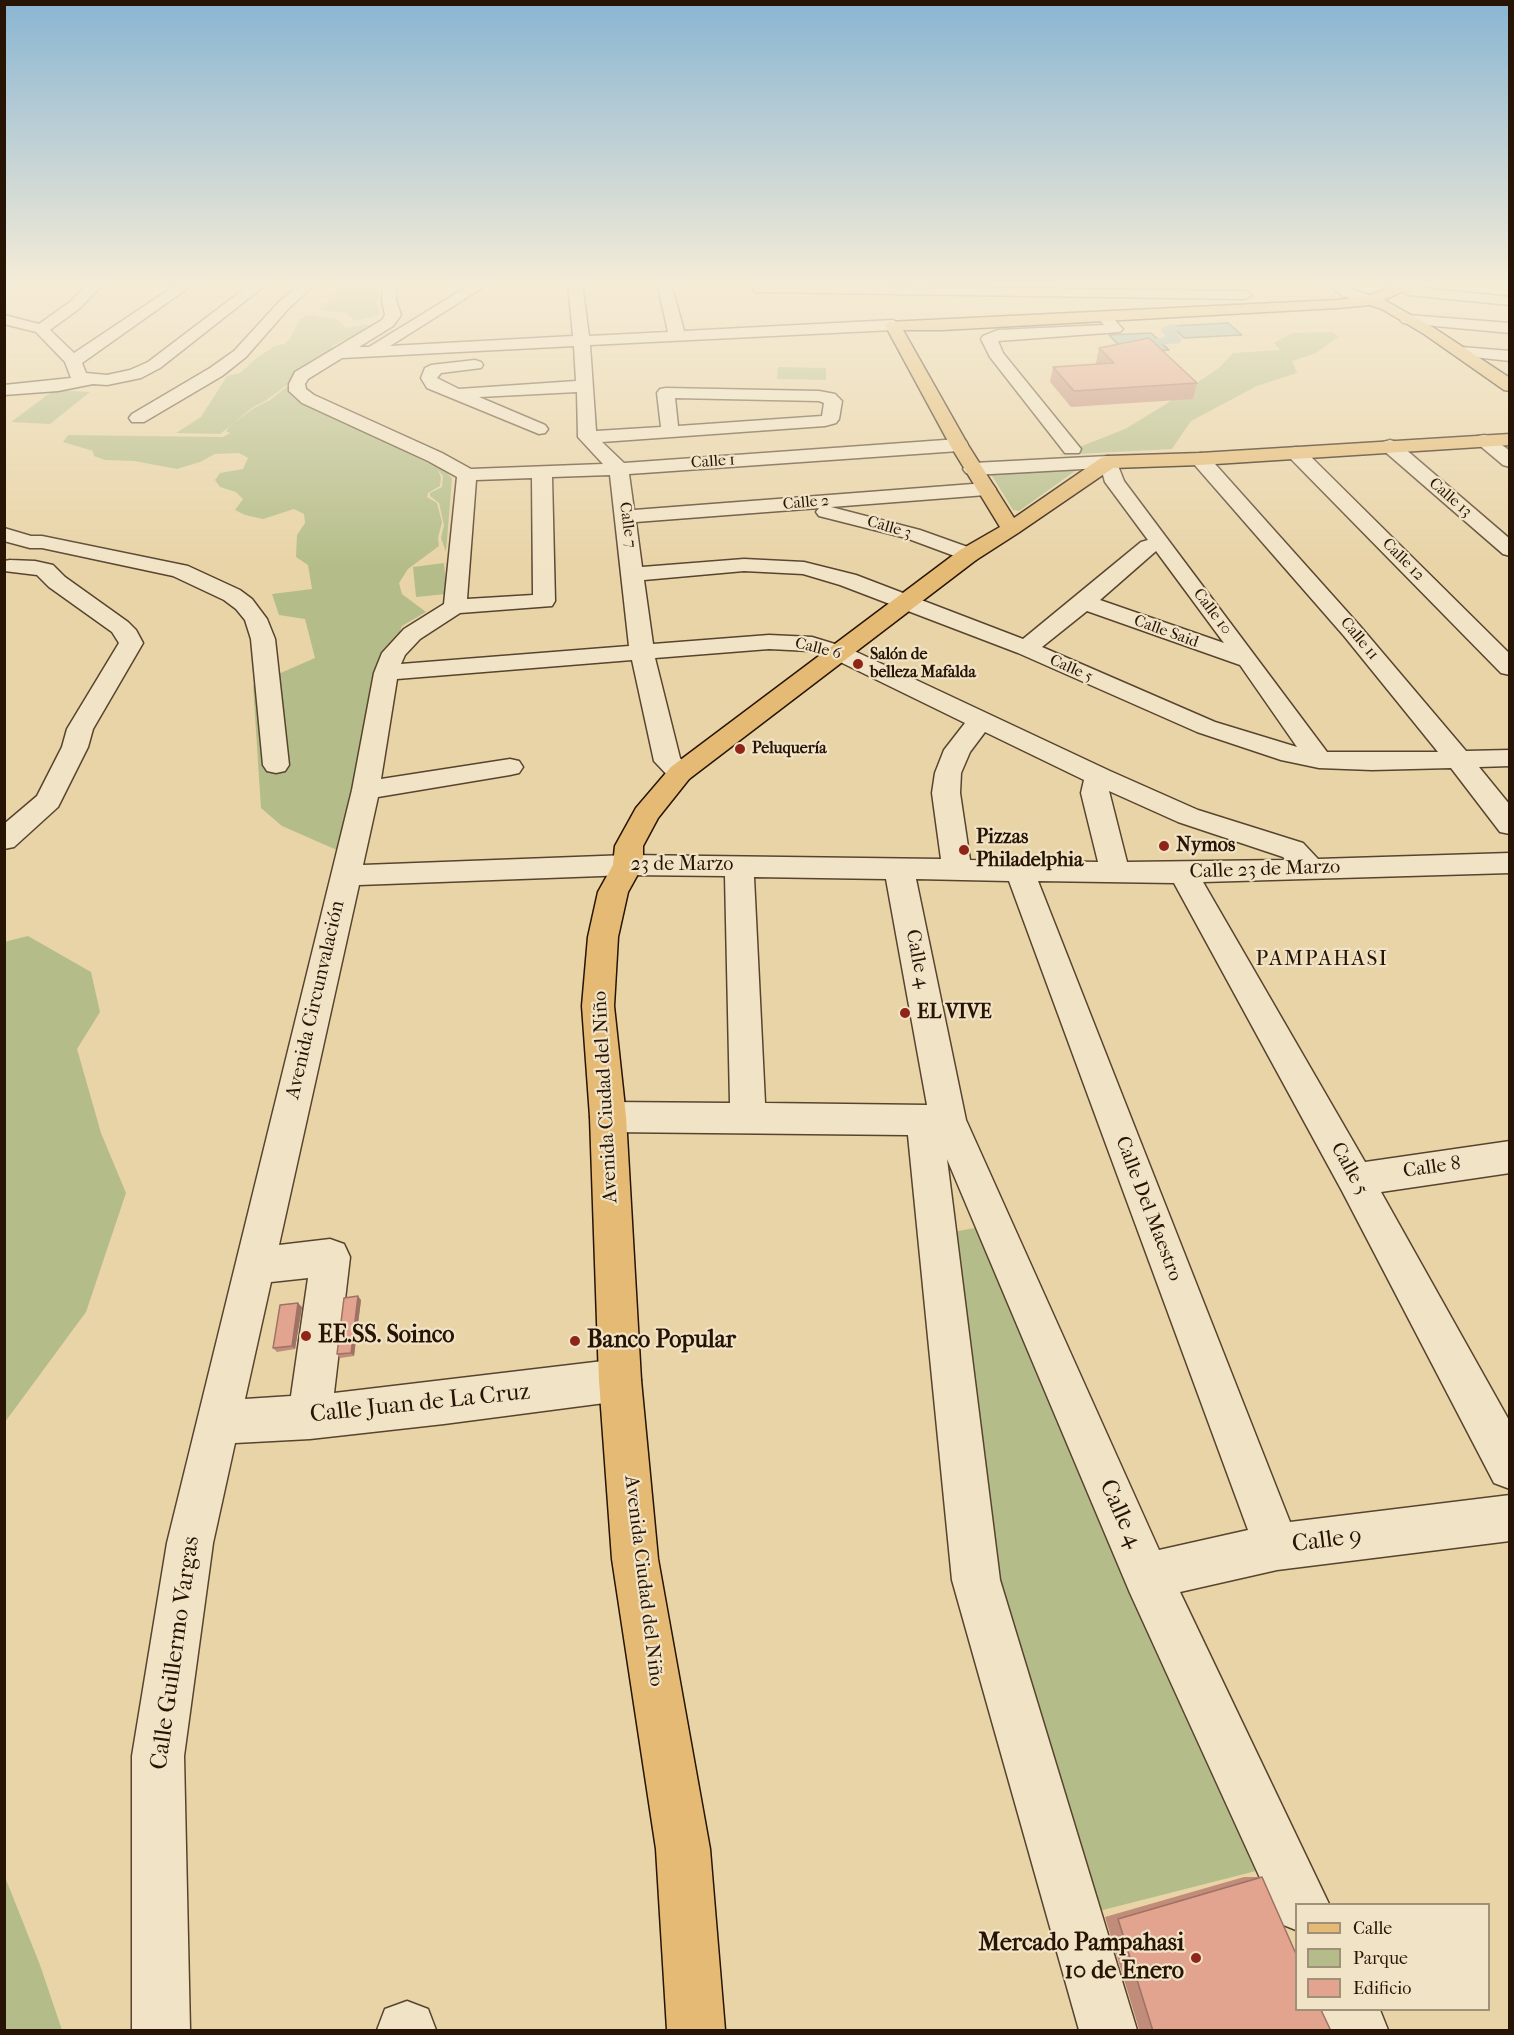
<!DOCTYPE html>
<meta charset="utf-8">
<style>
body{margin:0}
#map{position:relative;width:1514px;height:2035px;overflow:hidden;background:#e9d4a7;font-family:"IM FELL French Canon",serif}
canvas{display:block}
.frame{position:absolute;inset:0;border:6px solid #271405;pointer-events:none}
.legend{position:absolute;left:1295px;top:1903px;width:195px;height:108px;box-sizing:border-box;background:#f1e3c6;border:2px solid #a09079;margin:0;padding:8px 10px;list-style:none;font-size:18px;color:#271405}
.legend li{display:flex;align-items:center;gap:12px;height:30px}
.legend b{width:30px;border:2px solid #a09079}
</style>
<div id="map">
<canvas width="1514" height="2035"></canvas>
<div class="frame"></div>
<ul class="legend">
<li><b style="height:8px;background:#e4ba74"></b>Calle</li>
<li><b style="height:16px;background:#b4bd89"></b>Parque</li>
<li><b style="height:16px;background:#e2a38f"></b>Edificio</li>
</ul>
</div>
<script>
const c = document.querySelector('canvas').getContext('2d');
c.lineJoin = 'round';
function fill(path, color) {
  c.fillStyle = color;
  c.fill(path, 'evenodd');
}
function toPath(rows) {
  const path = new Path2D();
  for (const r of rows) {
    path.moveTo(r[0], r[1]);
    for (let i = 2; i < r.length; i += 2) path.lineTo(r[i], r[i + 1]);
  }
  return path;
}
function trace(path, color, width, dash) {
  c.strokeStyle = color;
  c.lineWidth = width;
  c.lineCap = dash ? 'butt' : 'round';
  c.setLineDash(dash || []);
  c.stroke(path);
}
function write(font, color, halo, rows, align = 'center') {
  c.font = font + ' "IM FELL French Canon",serif';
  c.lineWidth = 4.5;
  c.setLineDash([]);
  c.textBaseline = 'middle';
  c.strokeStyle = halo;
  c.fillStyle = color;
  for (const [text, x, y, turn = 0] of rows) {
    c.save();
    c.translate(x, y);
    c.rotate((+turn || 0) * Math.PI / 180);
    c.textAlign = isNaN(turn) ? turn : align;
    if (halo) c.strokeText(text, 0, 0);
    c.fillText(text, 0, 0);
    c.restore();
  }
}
const green = toPath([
 [343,283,379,283,377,306,380,315,355,321,347,313,320,310],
 [306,315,337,319,346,328,370,324,367,330,332,346,334,351,265,401,253,407,224,431,220,434,176,433,201,417,227,376,240,373,258,357,275,346,284,344,290,339,300,319],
 [1333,332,1338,337,1316,353,1292,361,1297,373,1257,386,1191,421,1172,449,1059,455,1125,429,1166,404,1220,367,1233,353,1280,350,1274,343,1292,333],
 [326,361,300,391,327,413,444,471,452,478,446,552,441,538,444,525,439,503,430,496,430,493,442,487,443,476,438,470,441,477,440,486,428,493,427,497,437,503,442,522,438,538,439,546,408,569,399,583,402,594,426,612,402,626,372,715,339,851,282,826,261,808,253,685,315,658,305,619,279,615,272,594,312,589,308,565,296,557,297,535,305,523,304,514,294,509,263,519,245,515,235,510,243,499,236,492,220,487,215,480,220,473,243,469,248,458,239,453,215,454,200,462,177,469,134,461,105,460,94,456,93,451,63,442,68,435,223,437,230,433,226,431,231,425,254,408,270,400,307,371],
 [778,367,826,368,826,380,777,379],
 [54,390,90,392,50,424,11,422],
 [1074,467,1078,469,1019,511,1013,510,991,474],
 [444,563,447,594,416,597,413,567],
 [28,936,91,972,100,1012,77,1049,101,1133,126,1193,86,1312,5,1422,4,942],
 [975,1228,1136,1598,1256,1871,1091,1913,986,1556,947,1233],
 [5,1877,40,1965,62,2030,5,2030]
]);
const water = toPath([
 [1228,323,1242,335,1184,338,1171,326,1228,323],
 [1151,333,1169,350,1126,353,1109,335,1151,333]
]);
const canal = toPath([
 [1174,324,1181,328,1176,332,1182,340,1180,343,1155,345,1153,342,1155,339,1166,337,1161,330,1163,327,1174,324]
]);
const minor = toPath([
 [89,283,104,283,80,308,50,330,74,353,179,283,195,283,82,363,86,373,107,375,130,370,148,362,252,283,268,283,160,368,141,378,107,385,93,384,58,391,4,395,4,385,71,378,65,362,36,332,4,324,4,315,39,324,70,302,89,283],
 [301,283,316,283,288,309,246,357,222,376,144,422,132,422,129,418,132,414,210,368,234,351,278,303,301,283],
 [383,283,397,283,396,300,401,315,393,326,359,347,369,347,473,283,490,283,390,346,573,336,568,283,582,283,589,336,668,332,657,283,671,283,684,331,893,320,901,325,893,330,590,345,596,431,661,427,657,393,660,389,666,388,819,391,835,394,842,401,839,419,836,423,825,426,602,442,624,463,959,439,966,441,968,445,966,449,959,451,629,474,634,510,986,483,993,485,996,489,993,493,986,495,831,507,920,530,976,550,979,555,976,560,968,561,906,538,819,516,816,512,819,508,636,522,642,567,744,559,804,562,856,575,1023,639,1141,542,1148,540,1105,482,1101,468,973,475,966,473,963,469,966,465,973,463,1108,456,1115,458,1124,481,1327,752,1438,752,1344,636,1193,463,1191,459,1193,455,1200,453,1207,455,1360,626,1466,751,1510,750,1510,766,1479,767,1510,805,1510,834,1500,832,1451,768,1372,770,1319,768,1281,760,1197,732,1018,653,840,585,803,574,744,571,644,580,653,644,769,635,812,637,848,648,1110,771,1198,810,1303,843,1318,859,1510,853,1510,873,1203,882,1365,1162,1510,1141,1510,1173,1381,1192,1510,1422,1510,1489,1494,1483,1342,1191,1174,883,1038,881,1290,1522,1510,1495,1510,1541,1277,1570,1180,1592,1329,1904,1296,1904,1296,1930,1281,1924,1130,1593,947,1159,1000,1580,1137,2030,1079,2030,952,1580,908,1135,608,1132,595,1128,590,1117,595,1106,608,1102,730,1103,725,876,628,875,359,885,279,1245,330,1239,344,1244,350,1257,334,1393,620,1359,635,1365,641,1380,635,1395,620,1401,444,1424,310,1439,235,1443,213,1543,184,1756,190,2030,132,2030,132,1756,167,1543,352,790,374,673,382,653,404,629,444,604,457,477,428,461,302,403,289,391,289,384,295,372,382,320,385,315,382,300,383,283],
 [574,346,576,381,459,389,437,378,441,373,481,368,483,365,481,362,475,360,431,365,425,368,421,378,427,388,539,434,545,433,548,429,545,425,479,397,577,392,578,437,603,464,471,469,442,453,314,395,306,389,305,384,308,379,342,358,574,346],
 [675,398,819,401,824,403,822,416,678,426,675,398],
 [610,475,629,646,401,664,405,655,420,639,460,613,552,606,555,601,552,477,610,475],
 [532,478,533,595,467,599,476,480,532,478],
 [1156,551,1224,643,1100,600,1156,551],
 [1087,611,1240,665,1297,747,1215,722,1042,647,1087,611],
 [769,649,810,651,832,658,965,723,944,750,935,773,932,793,941,859,628,855,363,865,378,797,510,775,519,773,523,767,519,761,510,759,381,779,397,679,632,660,654,761,671,779,680,781,689,779,693,773,680,758,655,658,769,649],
 [985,732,1084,780,1081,793,1098,862,970,860,960,793,961,773,970,752,985,732],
 [1109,791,1178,822,1283,857,1286,860,1127,862,1109,791],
 [754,877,886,879,927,1105,765,1103,754,877],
 [916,879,1009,881,1248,1530,1159,1550,966,1120,916,879],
 [308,1278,291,1396,245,1399,271,1282,308,1278],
 [1325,283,1342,283,1353,290,1376,297,1378,300,1371,304,1343,296,1325,283],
 [1387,283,1405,283,1412,287,1510,297,1510,305,1409,295,1387,283],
 [760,285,1245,291,1252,295,1245,299,755,292,753,289,755,286,760,285],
 [1105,312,1110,314,1120,326,1123,329,1120,332,998,341,1003,353,1081,449,1079,453,1065,453,990,357,981,339,983,336,998,330,1104,325,1097,317,1105,312],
 [1408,315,1510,323,1510,333,1403,323,1400,320,1403,317,1408,315],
 [1461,347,1510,351,1510,361,1455,355,1453,352,1455,349,1461,347],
 [1484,435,1490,436,1510,451,1510,467,1503,465,1478,444,1475,440,1478,436,1484,435],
 [1390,440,1397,442,1510,539,1510,556,1503,554,1383,450,1381,446,1383,442,1390,440],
 [1296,447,1303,449,1510,654,1510,675,1501,673,1289,457,1287,453,1289,449,1296,447],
 [4,528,31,536,42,536,188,566,240,590,252,599,267,619,275,639,289,765,285,771,276,773,267,771,263,765,251,639,245,620,236,609,224,600,173,576,42,548,30,548,4,541,4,528],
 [10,560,35,561,53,565,65,577,128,622,136,630,143,643,93,729,88,747,58,807,14,847,4,849,4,824,37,796,62,747,67,729,119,643,112,632,49,587,37,575,4,571,4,561,10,560],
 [407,2001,428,2009,436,2030,377,2030,385,2009,407,2001],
 [1321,2010,1380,2010,1388,2030,1329,2030,1321,2010]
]);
const major = toPath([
 [1399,283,1429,283,1427,286,1404,291,1384,300,1434,328,1510,378,1510,391,1504,390,1424,334,1382,309,1370,305,1337,308,943,330,903,330,968,445,1014,518,1101,458,1108,456,1200,453,1510,434,1510,445,1200,465,1113,468,1018,533,976,560,689,779,658,818,643,846,643,865,628,892,618,937,614,1006,626,1117,641,1380,658,1559,710,1849,725,2030,667,2030,656,1849,612,1559,599,1380,590,1117,582,1006,588,937,598,892,613,865,615,846,636,808,671,767,960,550,1000,527,950,445,885,325,888,322,1337,300,1368,296,1399,283]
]);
const wall = toPath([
 [1099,348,1197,383,1193,399,1071,407,1050,382,1053,367,1096,364,1096,363],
 [361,1300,354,1356,340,1358,337,1354],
 [302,1307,295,1349,277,1352,273,1348],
 [1244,1877,1262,1877,1331,2031,1138,2031,1139,2029,1105,1917]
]);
const shadedWall = toPath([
 [358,1296,361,1300,354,1356,351,1353],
 [298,1303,302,1307,295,1349,292,1346]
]);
const building = toPath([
 [1149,338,1197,383,1074,391,1053,367,1114,363,1099,348,1149,338],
 [358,1296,351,1353,337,1354,344,1298,358,1296],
 [298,1303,292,1346,273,1348,280,1305,298,1303],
 [1262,1877,1296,1954,1296,2010,1321,2010,1331,2031,1153,2031,1118,1919,1262,1877]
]);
const markers = [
 [858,664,6,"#8f2418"],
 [740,749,6,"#8f2418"],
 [1164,846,6,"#8f2418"],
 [964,850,6,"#8f2418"],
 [905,1013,6,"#8f2418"],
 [306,1336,6,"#8f2418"],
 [575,1341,6,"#8f2418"],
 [1196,1958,6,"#8f2418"]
];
const farStreetnames = [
 ["Calle 1",713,462,-4],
 ["Calle 13",1450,498,41],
 ["Calle 2",806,503,-5],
 ["Calle 7",627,525,82],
 ["Calle 3",889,528,16],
 ["Calle 12",1403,560,45],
 ["Calle 10",1212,612,53],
 ["Calle Said",1166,632,20],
 ["Calle 11",1359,639,50],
 ["Calle 6",818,649,14],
 ["Calle 5",1071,669,24]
];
const farPoinames = [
 ["Salón de",870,655],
 ["belleza Mafalda",870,673],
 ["Peluquería",752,749]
];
const poiNames = [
 ["Pizzas",976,838],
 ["Philadelphia",976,861],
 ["Nymos",1176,846],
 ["EL VIVE",917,1013]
];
const streetNames = [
 ["23 de Marzo",682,865],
 ["Calle 23 de Marzo",1265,870,-2],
 ["Calle 4",917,959,79],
 ["Avenida Circunvalación",316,1000,-77],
 ["Avenida Ciudad del Niño",606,1097,-93],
 ["Calle 8",1432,1168,-8],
 ["Calle 5",1349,1169,61],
 ["Calle Del Maestro",1148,1209,69],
 ["Avenida Ciudad del Niño",643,1581,83]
];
const neighbourhoodNames = [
 ["PAMPAHASI",1322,960]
];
const nearPoinames = [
 ["EE.SS. Soinco",318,1336],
 ["Banco Popular",587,1341],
 ["Mercado Pampahasi",1184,1944,"right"],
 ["10 de Enero",1184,1972,"right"]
];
const nearStreetnames = [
 ["Calle Juan de La Cruz",420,1404,-6],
 ["Calle 4",1120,1514,66],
 ["Calle 9",1327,1541,-7],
 ["Calle Guillermo Vargas",176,1653,-82]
];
fill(green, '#b4bd89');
fill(water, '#9bb6b2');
trace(water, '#6d756d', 1.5);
fill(canal, '#9bb6b2');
trace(minor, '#58442e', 3);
trace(major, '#271405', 3);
fill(minor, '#f1e3c6');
fill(major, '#e4ba74');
fill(wall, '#c28c7b');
fill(shadedWall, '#9e7264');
fill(building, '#e2a38f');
trace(building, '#9e7264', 1.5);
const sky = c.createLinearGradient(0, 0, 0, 568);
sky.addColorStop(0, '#89b5d2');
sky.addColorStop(0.5, '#f5ecd7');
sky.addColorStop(1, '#f5ecd700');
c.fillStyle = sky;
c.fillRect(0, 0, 1514, 568);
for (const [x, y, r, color] of markers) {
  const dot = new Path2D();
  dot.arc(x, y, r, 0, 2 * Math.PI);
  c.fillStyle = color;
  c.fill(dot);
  trace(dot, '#f1e3c6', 2);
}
write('16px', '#271405', '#f1e3c6', farStreetnames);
write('bold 16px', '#271405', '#f1e3c6', farPoinames, 'left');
write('bold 20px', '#271405', '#f1e3c6', poiNames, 'left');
write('20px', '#271405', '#f1e3c6', streetNames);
c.letterSpacing = '1.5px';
write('21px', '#271405', '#f1e3c6', neighbourhoodNames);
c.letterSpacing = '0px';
write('bold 24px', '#271405', '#f1e3c6', nearPoinames, 'left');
write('24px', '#271405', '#f1e3c6', nearStreetnames);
</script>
